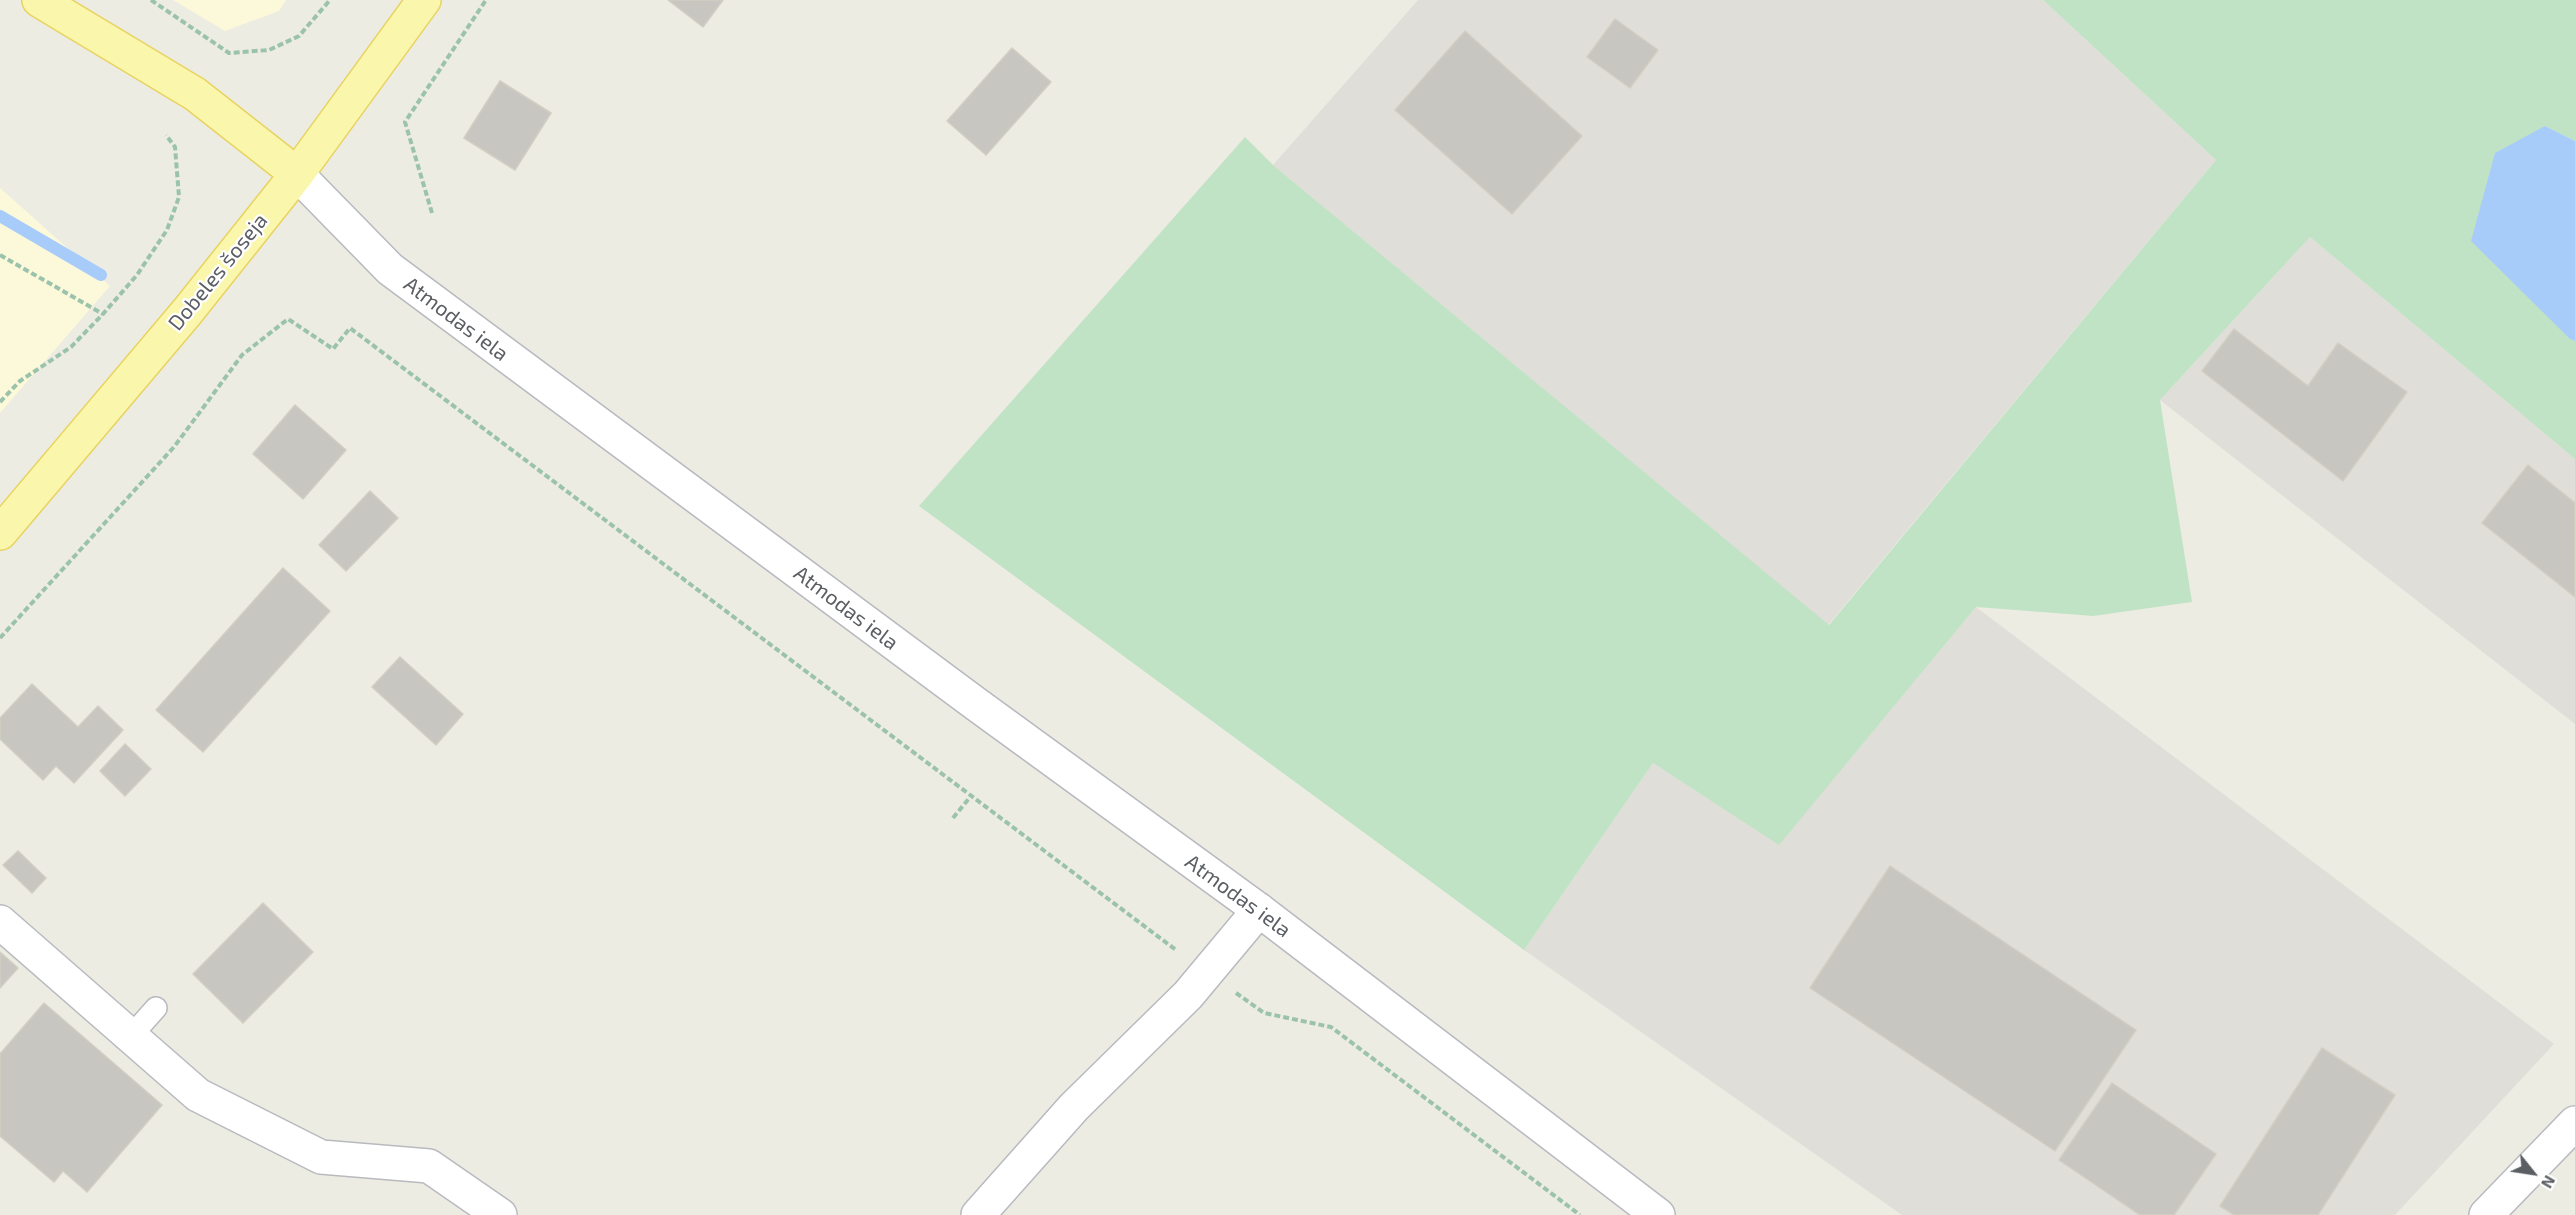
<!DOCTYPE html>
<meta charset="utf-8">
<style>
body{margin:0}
#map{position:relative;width:2575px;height:1215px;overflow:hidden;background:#edece3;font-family:"Exo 2",sans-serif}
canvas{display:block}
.north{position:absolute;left:2503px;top:1143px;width:60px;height:60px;-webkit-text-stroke:4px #fff;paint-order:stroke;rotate:120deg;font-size:16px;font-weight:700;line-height:24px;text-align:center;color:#5b5e63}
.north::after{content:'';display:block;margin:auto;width:21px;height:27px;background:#5b5e63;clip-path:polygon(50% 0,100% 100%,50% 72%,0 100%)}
</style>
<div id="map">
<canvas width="2575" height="1215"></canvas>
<div class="north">N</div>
</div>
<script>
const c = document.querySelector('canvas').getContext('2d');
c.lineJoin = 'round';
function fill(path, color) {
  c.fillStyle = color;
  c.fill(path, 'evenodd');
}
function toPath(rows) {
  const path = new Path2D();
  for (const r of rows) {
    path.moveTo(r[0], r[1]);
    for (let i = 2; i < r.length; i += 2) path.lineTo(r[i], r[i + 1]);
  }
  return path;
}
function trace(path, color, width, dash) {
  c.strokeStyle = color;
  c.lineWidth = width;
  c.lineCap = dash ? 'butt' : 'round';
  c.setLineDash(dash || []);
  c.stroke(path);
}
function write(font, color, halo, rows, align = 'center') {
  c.font = font + ' "Exo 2",sans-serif';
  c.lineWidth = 4.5;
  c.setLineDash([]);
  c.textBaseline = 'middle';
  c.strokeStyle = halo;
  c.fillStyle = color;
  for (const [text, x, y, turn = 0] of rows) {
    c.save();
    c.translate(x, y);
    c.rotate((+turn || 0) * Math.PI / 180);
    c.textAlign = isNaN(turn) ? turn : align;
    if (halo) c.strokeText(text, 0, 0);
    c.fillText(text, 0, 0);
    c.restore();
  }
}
const commercial = toPath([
 [173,0,286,0,279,11,225,31],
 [0,188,110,286,0,413]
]);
const industrial = toPath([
 [1418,0,2043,0,2216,160,1828,625,1273,165],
 [2310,237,2575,459,2575,724,2160,400],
 [1976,607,2554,1044,2395,1215,1902,1215,1524,950,1653,763,1779,844]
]);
const green = toPath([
 [2043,0,2575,0,2575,141,2545,126,2570,339,2575,341,2575,459,2310,237,2160,400,2192,602,2093,616,1976,607,1779,845,1653,763,1524,950,919,506,1245,137,1273,165,1829,625,2216,160]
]);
const water = toPath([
 [2545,126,2575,141,2575,341,2570,339,2471,241,2495,153]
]);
const stream = toPath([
 [0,216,101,275]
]);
const building = toPath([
 [668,0,723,0,703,27,668,0],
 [1615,19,1658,50,1630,88,1587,57,1615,19],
 [1465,31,1582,136,1512,214,1395,110,1465,31],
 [1012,48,1051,82,986,155,947,121,1012,48],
 [500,81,551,113,515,170,464,138,500,81],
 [2234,329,2308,386,2338,343,2407,392,2343,481,2202,371,2234,329],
 [295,405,346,450,303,499,253,454,295,405],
 [2528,465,2575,503,2575,597,2482,523,2528,465],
 [370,491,398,518,346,571,319,545,370,491],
 [283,568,330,611,203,752,156,710,283,568],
 [400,657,463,714,436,745,372,687,400,657],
 [32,684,78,727,98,706,123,730,74,783,56,766,43,780,0,739,0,718,32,684],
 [125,744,151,769,125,796,100,771,125,744],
 [18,851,46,878,32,893,3,865,18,851],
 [1890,866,2136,1030,2055,1151,1810,988,1890,866],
 [263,903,313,952,243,1023,193,974,263,903],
 [0,952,18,968,0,988,0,952],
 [44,1003,162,1105,87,1192,63,1171,54,1182,0,1136,0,1054,44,1003],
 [2322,1048,2395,1095,2318,1215,2234,1215,2220,1206,2322,1048],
 [2112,1083,2216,1154,2174,1215,2140,1215,2059,1160,2112,1083]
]);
const path = toPath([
 [151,0,229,53,269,50,299,36,330,0],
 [432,213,405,122,486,0],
 [0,255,103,314],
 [0,402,20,381,71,347,103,314,137,275,167,230,179,197,175,147,166,135],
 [0,638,174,447,242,355,288,319,333,349,350,328,1176,950],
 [953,818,971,796],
 [1236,993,1264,1013,1331,1027,1580,1215]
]);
const lane = toPath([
 [131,1036,156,1008]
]);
const street = toPath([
 [0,922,198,1095,321,1157,429,1166,500,1215],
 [978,1215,1074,1107,1188,995,1259,910],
 [2486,1215,2575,1123]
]);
const secondary = toPath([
 [297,174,390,269,976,704,1259,910,1658,1215]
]);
const primary = toPath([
 [39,0,195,94,297,174],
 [0,533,187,312,297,174,424,0]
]);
const streetNames = [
 ["Dobeles šoseja",218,272,-51],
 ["Atmodas iela",456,319,37],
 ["Atmodas iela",846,608,37],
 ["Atmodas iela",1238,896,36]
];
fill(commercial, '#fcf8da');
fill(industrial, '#dfded8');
fill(green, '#c1e3c5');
fill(water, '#a7ccfa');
trace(stream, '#a7ccfa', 12);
fill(building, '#c8c6c0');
trace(building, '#d1cec2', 1.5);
trace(lane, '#b8babf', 24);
trace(street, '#b8babf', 36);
trace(secondary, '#b7b9bf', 36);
trace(primary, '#e8d361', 36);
trace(path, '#9bc3ab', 4, [6, 3]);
trace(lane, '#fff', 21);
trace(street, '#fff', 33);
trace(secondary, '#fff', 33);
trace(primary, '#faf7ac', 33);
write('21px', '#5b5e63', '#fff', streetNames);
</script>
